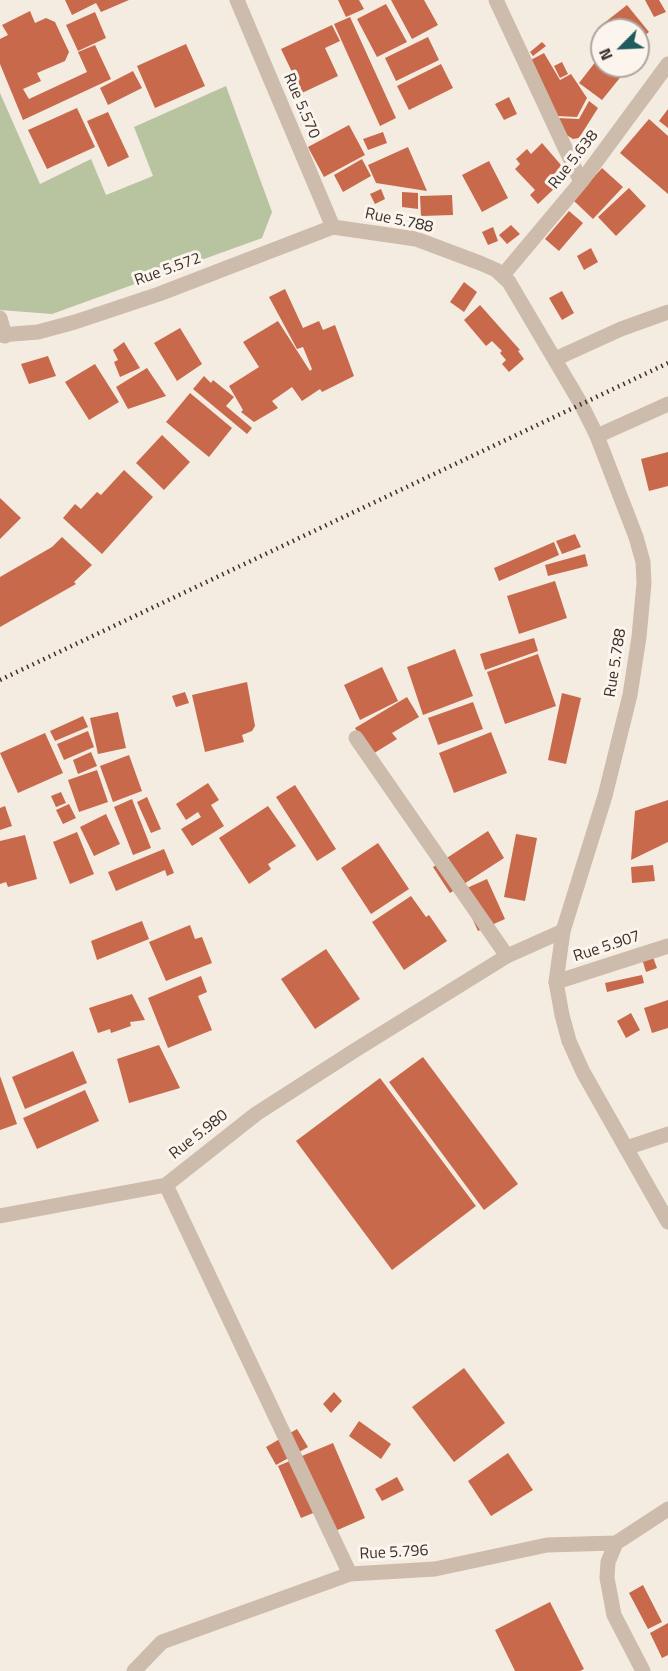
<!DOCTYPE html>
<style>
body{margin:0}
#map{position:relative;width:668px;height:1671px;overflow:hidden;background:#f4ebe1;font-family:"Titillium Web",sans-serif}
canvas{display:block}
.north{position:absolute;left:590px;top:18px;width:60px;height:60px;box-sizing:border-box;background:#fbf5ee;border:2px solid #aea6a0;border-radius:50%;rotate:246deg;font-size:16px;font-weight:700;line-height:24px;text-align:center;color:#3b302b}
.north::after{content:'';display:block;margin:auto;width:21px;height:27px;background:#1f5a5e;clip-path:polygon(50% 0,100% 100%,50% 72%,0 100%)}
</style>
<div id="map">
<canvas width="668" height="1671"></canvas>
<div class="north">N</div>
</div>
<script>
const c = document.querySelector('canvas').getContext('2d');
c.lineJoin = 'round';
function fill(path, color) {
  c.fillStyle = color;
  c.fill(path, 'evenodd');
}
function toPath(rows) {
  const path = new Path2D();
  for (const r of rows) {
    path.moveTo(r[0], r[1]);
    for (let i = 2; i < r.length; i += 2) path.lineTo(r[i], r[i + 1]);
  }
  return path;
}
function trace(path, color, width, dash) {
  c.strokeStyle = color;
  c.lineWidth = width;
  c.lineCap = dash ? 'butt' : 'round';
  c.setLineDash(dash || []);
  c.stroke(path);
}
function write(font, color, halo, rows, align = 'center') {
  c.font = font + ' "Titillium Web",sans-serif';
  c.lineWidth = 6;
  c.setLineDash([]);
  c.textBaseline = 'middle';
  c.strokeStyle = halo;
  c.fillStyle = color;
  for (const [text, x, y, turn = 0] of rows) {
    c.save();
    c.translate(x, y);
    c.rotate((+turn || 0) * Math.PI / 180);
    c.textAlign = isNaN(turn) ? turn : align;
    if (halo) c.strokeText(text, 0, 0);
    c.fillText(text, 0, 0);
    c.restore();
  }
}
const green = toPath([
 [226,86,272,212,262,238,52,314,0,310,0,93,40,184,91,159,106,195,153,176,134,127]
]);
const building = toPath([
 [65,0,129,0,101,12,96,3,72,15],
 [338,0,359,0,364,9,346,17],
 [391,0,424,0,438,25,412,39],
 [645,0,659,0,666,12,654,17],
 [386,4,407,42,377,57,357,19],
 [627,5,649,32,638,41,638,30,601,30,599,27],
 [30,11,35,23,46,18,55,22,69,52,65,61,37,73,41,81,23,89,29,99,87,72,78,52,95,45,111,79,23,120,0,64,0,39,8,35,2,25],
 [95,12,106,38,78,51,66,25],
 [350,17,396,118,380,126,334,24],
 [332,25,340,41,325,48,338,76,302,93,281,49],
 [428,37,439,60,396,81,385,58],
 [542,42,546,46,533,56,530,52],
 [186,44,205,86,155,108,137,66],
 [544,53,560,80,571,74,587,98,577,117,557,116,527,62],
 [600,56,602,57,602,66,613,66,623,74,602,100,579,83],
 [562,62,568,74,560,78,554,66],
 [441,64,453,88,409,110,397,86],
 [133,71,142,88,108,105,100,88],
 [509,97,517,114,504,120,495,104],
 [589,101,598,108,579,138,573,139,557,129,558,118,579,119],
 [77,108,95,147,47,169,28,130],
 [668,109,668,128,659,121],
 [108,112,129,157,108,167,87,121],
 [649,119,668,136,668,194,620,153],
 [349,125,365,155,324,177,308,147],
 [383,132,387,143,368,150,363,139],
 [542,143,567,172,555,183,557,186,538,204,530,195,535,190,515,169,520,164,516,159,527,149,531,154],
 [408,147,427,191,376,183,368,165],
 [362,159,371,176,343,192,334,175],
 [489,161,508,198,482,212,462,175],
 [602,168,623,187,593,219,573,200],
 [629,188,646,206,616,236,598,217],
 [381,189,385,199,375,204,370,194],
 [402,192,418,193,418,209,402,207],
 [452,195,453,215,421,216,420,196],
 [569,211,583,223,559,251,545,239],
 [511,225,520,234,507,244,499,235],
 [493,227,498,241,488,245,482,232],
 [591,248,598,262,584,270,577,256],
 [464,282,477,292,464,312,450,302],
 [285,289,303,328,319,321,323,330,335,325,354,376,322,392,320,389,302,401,292,387,272,401,278,408,254,422,241,412,243,410,229,386,259,367,243,342,278,321,310,371,312,369,303,347,297,349,269,297],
 [562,291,574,313,562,320,549,298],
 [480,305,520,350,518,351,524,359,509,372,502,364,506,360,500,353,502,351,492,341,486,346,464,320],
 [180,328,202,364,177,381,154,343],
 [124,342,140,368,120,377,114,362,118,360,113,350],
 [48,356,56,376,29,384,21,364],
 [95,364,119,402,89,420,65,382],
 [147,368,166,396,128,409,116,387],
 [204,376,211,383,213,380,234,397,226,406,252,428,247,434,193,389],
 [190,393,232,428,209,457,166,422],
 [162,435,190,462,164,490,136,463],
 [668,452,668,486,649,491,641,459],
 [124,470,153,497,102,554,63,518,75,504,81,509,97,492,101,495],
 [0,498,21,518,0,539],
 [575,534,581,547,562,554,556,541],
 [62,537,92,565,74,582,76,584,0,627,0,577,52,547],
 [554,542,559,555,499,581,494,568],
 [585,554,588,566,548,576,545,565],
 [555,581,567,618,519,634,507,596],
 [534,638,538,651,485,670,480,654],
 [455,649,473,696,423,715,407,667],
 [538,654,556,706,505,724,487,672],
 [382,667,398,701,360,720,344,685],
 [247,682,255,726,252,731,242,735,244,742,205,752,192,695],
 [185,692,189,703,176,707,172,696],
 [562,693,581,698,566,764,548,760],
 [407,697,419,717,392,733,397,739,371,755,355,728],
 [473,702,483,729,438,745,428,718],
 [118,712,126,748,98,754,90,718],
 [83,716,88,727,55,741,50,731],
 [88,731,94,747,64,760,57,744],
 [491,732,507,773,454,793,439,753],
 [45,733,63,773,18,793,0,753],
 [91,752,97,766,78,774,73,760],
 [129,755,142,791,113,802,100,766],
 [97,770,108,802,79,812,68,780],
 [208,783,219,800,211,805,224,826,192,846,181,829,201,817,198,812,186,820,176,804],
 [295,785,336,849,317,861,276,797],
 [61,792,66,803,56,807,51,796],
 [147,797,161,829,151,833,137,802],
 [132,799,151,848,133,855,114,807],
 [668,800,668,842,631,860,635,811],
 [69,804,76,818,63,824,56,810],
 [5,806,12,826,0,830,0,808],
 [268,806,296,846,268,864,271,869,249,884,219,838],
 [106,814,120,844,94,856,80,827],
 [488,831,504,858,450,893,433,867],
 [77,832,94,874,70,884,53,842],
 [516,834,537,838,525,901,504,897],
 [25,835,37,879,8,887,6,882,0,884,0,841],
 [378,843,409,889,371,914,341,868],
 [164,849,174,873,167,876,165,870,116,891,108,872],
 [653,865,655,881,632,883,631,867],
 [487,879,505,919,478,931,460,891],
 [411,896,426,917,429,915,447,941,404,970,372,922],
 [142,921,149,939,97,960,91,941],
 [190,925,195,939,202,937,212,963,166,981,149,942],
 [326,949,360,999,315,1029,281,979],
 [650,949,657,968,646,972,640,952],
 [642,975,644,983,607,992,605,983],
 [201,976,207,992,198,996,212,1030,168,1048,148,998],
 [132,994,145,1020,130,1022,131,1026,111,1033,110,1029,98,1033,89,1008],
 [668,1000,668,1028,652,1033,644,1008],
 [631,1013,640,1030,626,1038,617,1021],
 [159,1045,180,1088,129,1103,117,1059],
 [73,1051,87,1083,25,1109,12,1077],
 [423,1057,518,1184,484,1210,389,1082],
 [0,1076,17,1124,0,1130],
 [380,1078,476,1206,392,1270,296,1141],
 [85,1090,99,1121,37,1149,23,1118],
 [464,1368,505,1423,454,1462,412,1407],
 [334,1392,342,1401,331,1413,323,1404],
 [359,1421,391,1444,381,1459,349,1436],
 [297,1429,308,1447,276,1465,266,1447],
 [333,1443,365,1518,333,1532,323,1509,301,1518,278,1466],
 [508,1453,533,1490,491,1516,468,1481],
 [397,1477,404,1490,382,1501,375,1489],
 [643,1585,662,1622,648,1629,629,1593],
 [550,1602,584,1669,580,1671,515,1671,495,1630],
 [668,1623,668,1655,662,1658,650,1633]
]);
const minor = toPath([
 [237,0,333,227],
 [496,0,581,182],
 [503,275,581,182,668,64],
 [0,318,5,336],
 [555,359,621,329,668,312],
 [597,436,668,404],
 [356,738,507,956],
 [556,982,668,946],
 [626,1148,668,1134],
 [0,1216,166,1185],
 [616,1543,608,1562,607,1578,614,1615,643,1671],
 [350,1574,166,1185,256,1114,357,1049,507,956,563,931],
 [134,1671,162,1642,350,1574,435,1569,547,1545,616,1543,668,1509]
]);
const tertiary = toPath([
 [0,335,38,332,75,322,159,294,333,227,416,239,480,263,496,270,509,282,581,404,597,436,636,537,643,562,644,583,639,637,630,695,605,796,563,931,556,982,562,1015,569,1041,583,1072,668,1222]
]);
const rail = toPath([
 [0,680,668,363]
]);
const streetNames = [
 ["Rue 5.570",301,106,67],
 ["Rue 5.638",574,160,-52],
 ["Rue 5.788",399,221,12],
 ["Rue 5.572",168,270,-20],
 ["Rue 5.788",616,663,-81],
 ["Rue 5.907",607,947,-18],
 ["Rue 5.980",199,1135,-38],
 ["Rue 5.796",394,1553,-3]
];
fill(green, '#b8c4a0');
fill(building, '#c8694b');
trace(minor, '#cdbbac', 15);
trace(tertiary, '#cdbbac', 15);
trace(rail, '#3b302b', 4.5, [1.5, 4.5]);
write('16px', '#3b302b', '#fbf5ee', streetNames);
</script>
